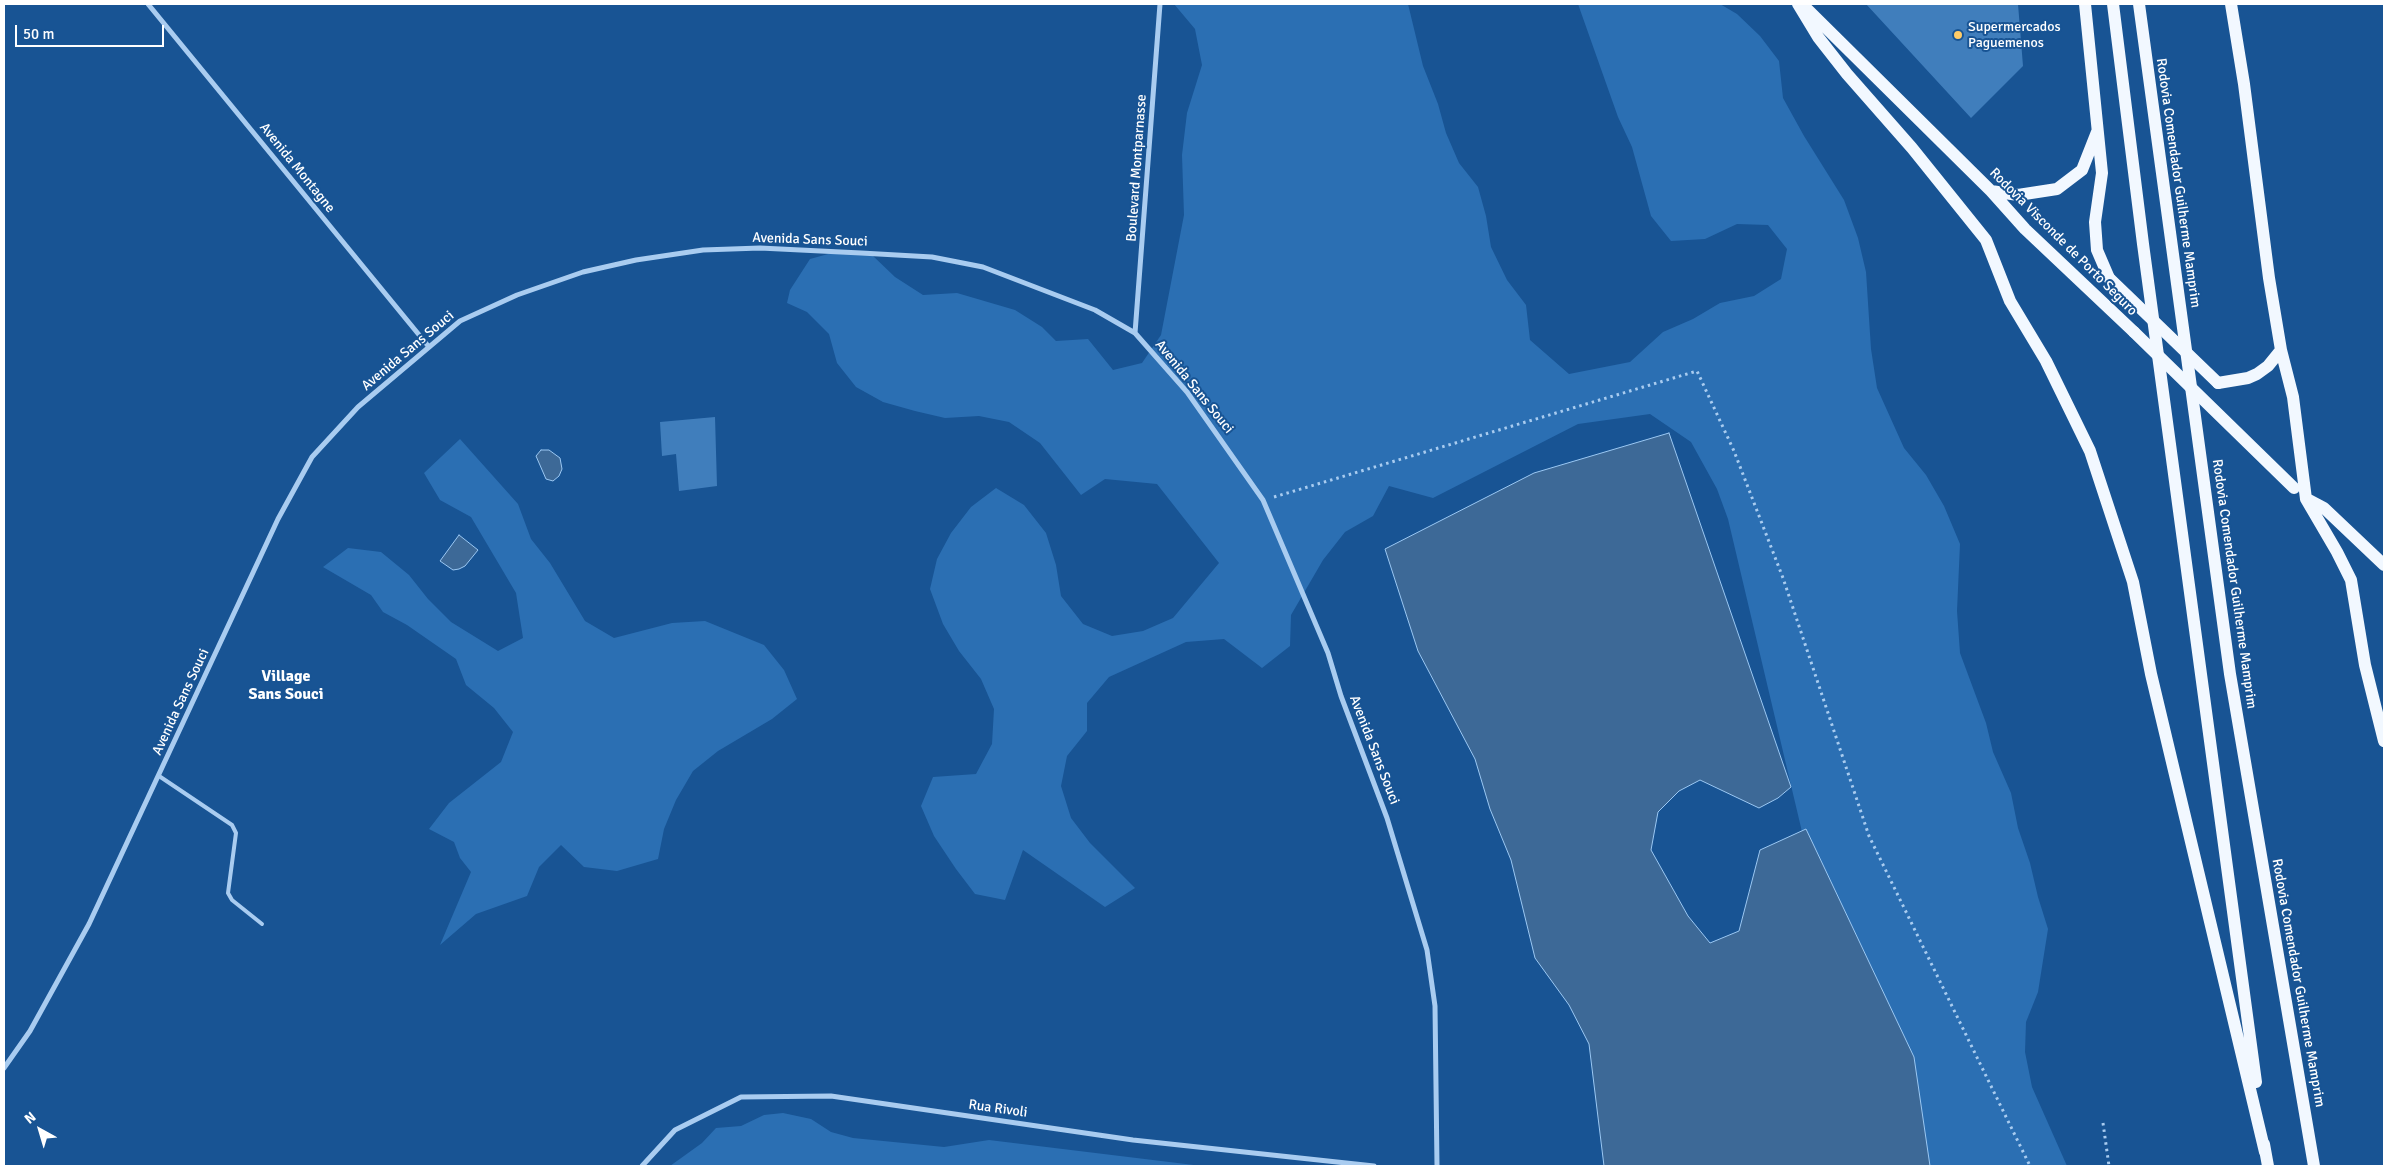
<!DOCTYPE html>
<style>
body{margin:0}
#map{position:relative;width:2388px;height:1170px;overflow:hidden;background:#185494;font-family:Signika,sans-serif}
canvas{display:block}
.frame{position:absolute;inset:0;border:5px solid #fff;pointer-events:none}
.north{position:absolute;left:15px;top:1105px;width:50px;height:50px;-webkit-text-stroke:4px #185494;paint-order:stroke;rotate:321deg;font-size:14px;font-weight:700;line-height:20px;text-align:center;color:#fff}
.north::after{content:'';display:block;margin:auto;width:18px;height:22px;background:#fff;clip-path:polygon(50% 0,100% 100%,50% 72%,0 100%)}
.scale{position:absolute;left:15px;top:25px;width:149px;height:22px;box-sizing:border-box;border:2px solid #fff;border-top:0;padding-left:6px;font-size:15px;line-height:18px;white-space:nowrap;color:#fff;-webkit-text-stroke:4px #185494;paint-order:stroke}
</style>
<div id="map">
<canvas width="2388" height="1170"></canvas>
<div class="frame"></div>
<div class="north">N</div>
<div class="scale">50 m</div>
</div>
<script>
const c = document.querySelector('canvas').getContext('2d');
c.lineJoin = 'round';
function fill(path, color) {
  c.fillStyle = color;
  c.fill(path, 'evenodd');
}
function toPath(rows) {
  const path = new Path2D();
  for (const r of rows) {
    path.moveTo(r[0], r[1]);
    for (let i = 2; i < r.length; i += 2) path.lineTo(r[i], r[i + 1]);
  }
  return path;
}
function trace(path, color, width, dash) {
  c.strokeStyle = color;
  c.lineWidth = width;
  c.lineCap = dash ? 'butt' : 'round';
  c.setLineDash(dash || []);
  c.stroke(path);
}
function write(font, color, halo, rows, align = 'center') {
  c.font = font + ' Signika,sans-serif';
  c.lineWidth = 4;
  c.setLineDash([]);
  c.textBaseline = 'middle';
  c.strokeStyle = halo;
  c.fillStyle = color;
  for (const [text, x, y, turn = 0] of rows) {
    c.save();
    c.translate(x, y);
    c.rotate((+turn || 0) * Math.PI / 180);
    c.textAlign = isNaN(turn) ? turn : align;
    if (halo) c.strokeText(text, 0, 0);
    c.fillText(text, 0, 0);
    c.restore();
  }
}
const green = toPath([
 [1174,4,1408,4,1423,66,1438,104,1446,133,1459,163,1478,187,1486,216,1491,247,1507,280,1526,305,1530,340,1569,374,1630,362,1663,332,1693,319,1720,303,1754,296,1781,279,1787,249,1768,225,1737,224,1705,239,1671,241,1651,216,1632,147,1618,117,1578,4,1720,4,1737,14,1760,36,1779,61,1783,98,1804,136,1844,200,1858,238,1866,272,1871,349,1877,388,1904,448,1926,475,1944,506,1960,544,1957,611,1960,653,1986,723,1993,752,2011,793,2018,828,2030,863,2038,897,2048,929,2038,992,2026,1022,2025,1052,2032,1087,2067,1166,1914,1166,1856,1060,1728,519,1717,489,1691,442,1650,414,1578,424,1433,498,1389,486,1373,516,1345,532,1323,560,1291,615,1290,646,1262,668,1224,639,1186,642,1109,677,1087,703,1087,731,1067,756,1061,786,1071,818,1090,843,1135,888,1105,907,1023,850,1005,900,975,894,956,869,934,836,921,806,933,777,976,774,992,744,994,709,981,679,959,651,943,624,930,589,937,559,951,533,971,507,996,488,1024,505,1046,533,1056,565,1061,596,1083,624,1112,636,1143,631,1173,618,1219,563,1157,484,1105,479,1081,495,1040,443,1009,422,979,416,945,418,915,411,883,402,856,387,837,363,829,334,807,312,787,303,790,290,810,259,839,251,872,255,895,277,923,295,957,293,1015,310,1042,327,1056,341,1088,339,1113,370,1142,363,1161,335,1184,215,1182,155,1187,113,1202,65,1195,29],
 [460,439,518,504,531,539,550,563,585,621,614,638,672,623,705,621,764,645,784,670,797,699,772,719,718,751,693,771,676,800,664,829,658,859,617,871,584,867,561,845,539,867,527,896,476,914,440,945,471,872,460,858,454,842,429,829,449,803,501,762,513,732,494,708,466,685,456,659,407,625,383,612,371,595,323,567,348,548,381,552,409,575,428,599,451,622,498,651,523,638,516,593,471,517,440,500,424,473],
 [783,1113,811,1119,831,1132,853,1138,944,1147,989,1140,1202,1166,670,1166,702,1143,716,1128,741,1126,764,1115]
]);
const water = toPath([
 [1669,433,1791,787,1778,798,1759,808,1700,780,1679,791,1658,812,1651,850,1688,916,1710,943,1739,931,1760,850,1806,829,1914,1057,1930,1166,1604,1166,1589,1044,1569,1005,1535,958,1511,860,1490,809,1475,759,1418,651,1385,549,1534,473,1669,433],
 [541,450,549,450,560,458,562,469,559,476,553,481,546,479,536,456,541,450],
 [459,535,478,550,465,566,459,569,453,570,440,561,459,535]
]);
const building = toPath([
 [1866,4,2018,4,2023,66,1971,118],
 [715,417,717,486,679,491,676,454,662,456,660,422]
]);
const path = toPath([
 [1274,497,1697,371,1734,451,1783,578,1869,836,2030,1166],
 [2103,1123,2109,1166]
]);
const lane = toPath([
 [159,776,232,825,236,833,228,893,232,900,262,924]
]);
const street = toPath([
 [148,4,429,347],
 [1135,333,1160,4],
 [4,1068,30,1031,89,924,278,519,312,457,358,407,460,321,517,295,583,272,636,260,703,250,760,248,861,253,932,257,983,267,1095,310,1135,333,1187,392,1263,500,1328,653,1341,696,1387,818,1427,950,1435,1006,1437,1166],
 [642,1166,675,1130,741,1097,831,1096,1133,1140,1374,1166]
]);
const primary = toPath([
 [1798,4,1818,37,1847,74,1912,148,1986,240,2010,301,2046,361,2090,451,2133,582,2151,674,2265,1152],
 [2085,4,2102,173,2095,222,2097,250,2109,278],
 [2113,4,2143,244,2256,1082],
 [2139,4,2230,674,2314,1166],
 [2231,4,2244,84,2269,278,2281,350,2293,397,2306,499,2337,552,2351,580,2365,665,2384,741],
 [1807,9,1991,191,2025,229,2134,332],
 [1991,191,2018,195,2057,189,2082,170,2097,132],
 [2218,383,2248,378,2257,374,2268,366,2281,350],
 [2307,499,2324,508,2384,565],
 [2264,1144,2268,1166]
]);
const primaryBridge = toPath([
 [2109,278,2218,383],
 [2134,332,2294,488]
]);
const markers = [
 [1958,35,5,"#ffcc68"]
];
const poiNames = [
 ["Supermercados",1968,27],
 ["Paguemenos",1968,43]
];
const streetNames = [
 ["Avenida Montagne",297,168,51],
 ["Boulevard Montparnasse",1137,168,-86],
 ["Rodovia Comendador Guilherme Mamprim",2178,183,82],
 ["Avenida Sans Souci",810,240,2],
 ["Rodovia Visconde de Porto Seguro",2063,242,45],
 ["Avenida Sans Souci",408,351,-40],
 ["Avenida Sans Souci",1194,387,51],
 ["Rodovia Comendador Guilherme Mamprim",2234,584,82],
 ["Avenida Sans Souci",181,702,-65],
 ["Avenida Sans Souci",1374,750,69],
 ["Rodovia Comendador Guilherme Mamprim",2298,983,80],
 ["Rua Rivoli",998,1109,8]
];
const quarterNames = [
 ["Village",286,677],
 ["Sans Souci",286,695]
];
fill(green, '#2b6fb3');
fill(water, '#3d6997');
trace(water, '#9bc8f3', 1);
fill(building, '#407ebc');
trace(path, '#a9ccf0', 3, [2.5, 4]);
trace(lane, '#a9ccf0', 4);
trace(street, '#a9ccf0', 5);
trace(primary, '#f2f8ff', 12);
trace(primaryBridge, '#f2f8ff', 12);
for (const [x, y, r, color] of markers) {
  const dot = new Path2D();
  dot.arc(x, y, r, 0, 2 * Math.PI);
  c.fillStyle = color;
  c.fill(dot);
  trace(dot, '#185494', 2);
}
write('14px', '#fff', '#185494', poiNames, 'left');
write('14px', '#fff', '#185494', streetNames);
write('bold 16px', '#fff', '#185494', quarterNames);
</script>
